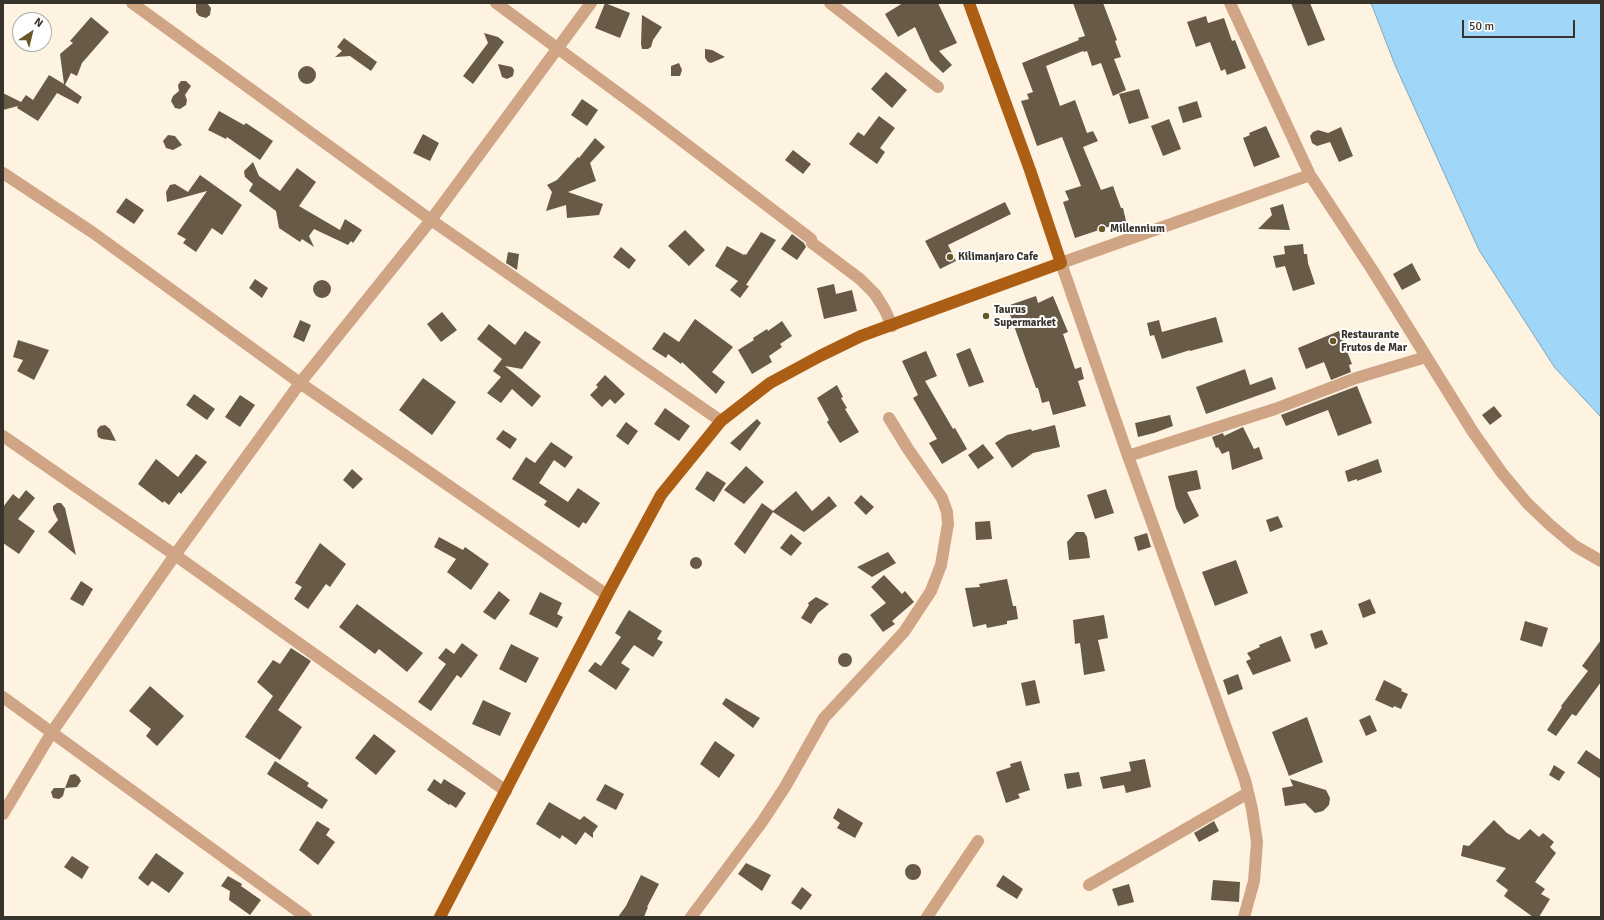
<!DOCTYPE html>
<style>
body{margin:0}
#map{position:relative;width:1604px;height:920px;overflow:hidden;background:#fef2e0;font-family:Signika,sans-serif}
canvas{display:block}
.frame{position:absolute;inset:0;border:4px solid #38332a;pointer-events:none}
.north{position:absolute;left:12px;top:12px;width:40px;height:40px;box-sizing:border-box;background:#fff;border:1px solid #afadaa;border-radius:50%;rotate:35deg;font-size:11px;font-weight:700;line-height:16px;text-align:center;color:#38332a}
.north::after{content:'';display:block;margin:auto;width:14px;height:18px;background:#6a5725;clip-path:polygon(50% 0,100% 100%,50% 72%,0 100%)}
.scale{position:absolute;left:1462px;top:20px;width:113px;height:18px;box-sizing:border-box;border:2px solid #38332a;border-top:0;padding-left:5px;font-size:12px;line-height:14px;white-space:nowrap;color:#38332a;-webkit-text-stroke:3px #fff;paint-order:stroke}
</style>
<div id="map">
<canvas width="1604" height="920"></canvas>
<div class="frame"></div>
<div class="north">N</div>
<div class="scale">50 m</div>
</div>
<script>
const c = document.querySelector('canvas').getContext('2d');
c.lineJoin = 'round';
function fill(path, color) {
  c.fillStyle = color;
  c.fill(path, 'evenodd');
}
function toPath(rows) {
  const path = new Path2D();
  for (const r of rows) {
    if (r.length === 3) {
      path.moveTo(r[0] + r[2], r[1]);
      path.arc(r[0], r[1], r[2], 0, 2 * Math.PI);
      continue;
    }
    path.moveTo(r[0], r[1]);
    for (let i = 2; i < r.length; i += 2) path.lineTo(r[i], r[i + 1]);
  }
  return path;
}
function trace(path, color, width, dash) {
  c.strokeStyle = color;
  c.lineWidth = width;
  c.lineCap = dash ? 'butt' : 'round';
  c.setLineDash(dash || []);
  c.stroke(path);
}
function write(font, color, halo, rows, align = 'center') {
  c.font = font + ' Signika,sans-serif';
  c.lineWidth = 4;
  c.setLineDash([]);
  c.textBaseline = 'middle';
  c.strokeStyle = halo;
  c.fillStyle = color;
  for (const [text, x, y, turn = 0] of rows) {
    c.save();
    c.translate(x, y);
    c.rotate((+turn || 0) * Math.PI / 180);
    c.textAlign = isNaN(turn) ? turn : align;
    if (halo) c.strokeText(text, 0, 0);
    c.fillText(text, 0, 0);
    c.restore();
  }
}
const water = toPath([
 [1371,3,1601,3,1601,417,1555,368,1479,250,1395,65,1371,3]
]);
const building = toPath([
 [196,3,207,3,211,8,210,15,206,18,199,16,196,12],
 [605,3,630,13,620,38,595,28],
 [903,3,938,3,957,43,939,51,952,65,943,73,930,60,915,27,898,37,885,14],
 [1073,3,1103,3,1117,40,1115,41,1121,57,1114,59,1126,90,1113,96,1101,63,1092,66,1087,51,1084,52,1083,51,1046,66,1060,106,1075,100,1087,133,1093,131,1098,141,1083,147,1101,190,1113,186,1121,208,1123,208,1126,221,1075,238,1063,202,1069,200,1065,191,1081,186,1062,137,1037,146,1021,101,1029,99,1027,94,1033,92,1022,63,1079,40,1078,38,1085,36],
 [1291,3,1310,3,1325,40,1308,46],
 [642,15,662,27,653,40,651,47,648,49,642,49,641,44],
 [1206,16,1208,23,1224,18,1232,41,1235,40,1246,68,1227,75,1225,69,1221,71,1210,42,1196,47,1187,22],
 [91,17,109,32,82,63,77,76,71,73,65,85,82,97,78,104,57,93,38,121,17,108,18,106,3,110,3,93,21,102,26,95,33,100,49,75,64,84,60,54,73,43,70,41],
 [484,33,498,37,504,42,473,84,463,76,488,43],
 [344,38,377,62,371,71,350,56,335,57,342,51,337,47],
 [705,49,712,50,725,57,711,63,708,62,705,58],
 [679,63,682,70,680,76,671,76,671,66],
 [498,64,512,67,514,70,513,76,507,79,502,77],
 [307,75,9],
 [886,72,907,90,892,108,871,89],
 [181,81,186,81,191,86,185,95,187,100,186,105,180,109,175,108,171,101,173,96,179,91,178,85],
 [1139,89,1149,118,1129,124,1119,94],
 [582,99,598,110,587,126,571,115],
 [1197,101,1202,117,1183,123,1178,107],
 [219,111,244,125,246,123,273,141,260,160,227,137,226,139,208,130],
 [879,116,895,128,880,148,885,152,877,164,849,144,858,132,864,136],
 [1169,119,1181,149,1163,156,1151,126],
 [1266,126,1280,157,1254,167,1243,138,1250,135,1249,133],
 [1341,127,1353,156,1339,162,1330,142,1317,146,1312,143,1310,136,1313,132,1318,130,1328,133],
 [423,134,439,143,430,161,413,153],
 [168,135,175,136,182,145,173,150,166,148,163,141],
 [595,138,605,147,590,163,596,181,568,192,603,204,599,215,567,218,566,205,546,211,552,192,547,185,557,180,578,157,579,158],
 [793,150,811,164,803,174,785,160],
 [253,162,259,176,280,191,297,168,316,182,299,206,340,230,345,219,362,230,353,243,351,241,348,245,314,229,309,236,314,247,302,239,300,242,279,228,276,211,249,191,253,184,245,177,244,171],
 [200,175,242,205,222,235,212,228,196,252,183,243,186,239,177,234,207,191,167,202,166,192,170,185,175,184,188,192],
 [126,198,144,210,134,224,116,212],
 [1005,202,1011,214,948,245,956,261,940,269,925,241],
 [1283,204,1290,230,1258,229,1272,215,1270,208],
 [685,230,705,250,689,266,668,246],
 [761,232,776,240,746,285,749,286,740,298,730,290,738,281,715,266,727,246,744,255,745,254,746,255],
 [792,234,804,243,806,247,797,260,781,249],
 [1303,244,1304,254,1307,254,1308,263,1315,284,1293,291,1285,266,1276,268,1273,256,1285,254,1284,246],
 [621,247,636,260,629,269,613,257],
 [508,252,519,254,517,270,506,263],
 [1412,263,1421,280,1402,290,1393,274],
 [255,279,268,288,262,298,249,288],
 [322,289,9],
 [834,284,836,294,852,290,857,311,824,319,817,288],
 [1036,296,1038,303,1053,296,1068,332,1063,334,1075,369,1081,367,1084,379,1078,381,1086,406,1053,415,1049,401,1042,403,1038,388,1036,388,1007,306],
 [442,312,457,330,441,342,427,324],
 [1216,317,1223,342,1190,351,1190,350,1162,359,1154,335,1150,336,1147,323,1159,320,1162,332],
 [695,319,733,347,712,372,725,382,716,394,682,362,681,364,668,354,666,358,652,349,664,332,679,342],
 [300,320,311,325,304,342,293,337],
 [782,321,792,336,780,344,782,347,769,356,772,362,752,374,738,350,754,340,753,338,767,329,768,331],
 [489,324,515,345,525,331,541,342,522,369,505,366,541,396,532,407,512,389,501,403,487,393,501,377,493,371,502,359,477,339],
 [1339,331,1352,364,1349,365,1351,372,1331,380,1324,362,1306,369,1298,348],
 [18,340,49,350,34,380,17,371,23,360,13,357],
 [970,348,984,382,969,387,956,354],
 [926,351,937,376,925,381,953,429,955,428,967,449,942,464,929,443,937,439,913,398,918,395,902,361],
 [1245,369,1250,385,1272,377,1276,389,1206,414,1196,387],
 [605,375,625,394,615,404,610,399,602,407,590,395,598,387,596,385],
 [423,378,456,402,432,435,399,410],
 [837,385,843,397,841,398,847,408,845,409,859,432,840,443,827,422,829,420,817,398],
 [1357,386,1372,423,1338,436,1328,410,1286,426,1281,415],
 [194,394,215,409,207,420,186,405],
 [240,395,255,405,240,427,225,417],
 [1494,406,1502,416,1490,425,1482,415],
 [665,408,690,426,679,441,654,424],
 [1170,415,1173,426,1154,433,1138,437,1135,423],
 [757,419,761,423,740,451,730,443],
 [626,422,638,431,628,445,616,436],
 [105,425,110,429,116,441,102,439,98,437,97,430,100,426],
 [1055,425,1060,447,1033,453,1012,468,995,443,1007,435,1031,429,1032,431],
 [1243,427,1254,449,1259,447,1263,459,1232,470,1229,451,1222,454,1218,447,1216,448,1212,437,1223,433,1224,436],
 [503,430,517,439,510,449,496,439],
 [551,442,573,457,565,468,554,460,539,483,568,502,578,488,600,503,586,524,583,522,579,528,544,505,547,501,512,479,526,457,535,463],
 [983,444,994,458,978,469,968,455],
 [196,454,207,462,181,494,179,492,169,505,164,501,163,503,138,484,156,459,178,477],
 [1378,459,1382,472,1357,481,1357,479,1348,482,1345,471],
 [746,466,764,482,744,504,724,490],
 [352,469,363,479,353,489,343,480],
 [1197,470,1201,489,1187,492,1199,516,1184,524,1176,508,1168,476],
 [707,471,726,483,714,502,695,489],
 [1106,489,1114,513,1095,519,1087,495],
 [26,490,35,498,18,519,35,531,19,554,3,543,3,507,13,494,19,499],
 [796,491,812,511,829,496,837,506,804,532,773,512,745,554,734,544,762,503,773,511],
 [861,495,874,507,866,515,854,503],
 [57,503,61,503,65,508,76,555,48,532,58,520,53,510,53,506],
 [1278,516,1283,527,1270,532,1266,520],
 [990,521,992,539,976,540,975,522],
 [1076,532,1084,532,1087,537,1090,558,1069,560,1067,542],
 [1147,533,1151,547,1138,551,1134,537],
 [791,534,802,543,791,556,780,548],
 [439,537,463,550,465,547,489,564,471,590,447,572,456,559,434,547],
 [320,543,346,564,330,587,326,584,308,609,294,599,302,587,295,583],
 [888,552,896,563,872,577,857,567],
 [696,563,6],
 [1236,560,1248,593,1215,606,1202,572],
 [884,575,902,594,905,591,914,602,892,621,895,624,883,632,870,615,886,603,871,587],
 [1007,579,1013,606,1016,606,1018,619,1007,621,1007,624,987,628,986,624,973,627,965,588,980,587,979,584],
 [81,581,93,589,83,606,70,599],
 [499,591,510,600,495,620,483,612],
 [540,592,562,603,557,614,563,617,557,628,529,614],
 [816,597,829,604,818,613,811,624,801,618,809,605,808,603],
 [1370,599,1376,613,1363,618,1358,604],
 [357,604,423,653,407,672,379,649,375,654,339,627],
 [629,610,662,631,657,639,663,642,653,657,634,645,621,663,630,669,616,690,588,671,595,662,601,666,621,637,615,633],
 [1104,615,1108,638,1098,640,1105,671,1084,675,1080,643,1075,644,1073,620],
 [1525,621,1548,628,1542,647,1520,640],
 [1322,630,1328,644,1315,649,1310,634],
 [1281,636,1291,661,1253,675,1246,661,1251,659,1247,653,1260,647,1259,645],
 [1601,640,1601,682,1576,716,1572,714,1556,736,1547,730,1562,707,1561,706,1588,671,1582,666],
 [462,643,478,655,461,678,457,675,431,711,418,702,446,664,438,658,446,648,454,654],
 [511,644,539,658,526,683,499,669],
 [291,648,311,661,278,710,302,727,280,760,245,737,273,696,257,682,273,660,280,664],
 [845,660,7],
 [1238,674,1243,689,1228,695,1223,680],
 [1035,680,1040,703,1026,706,1021,683],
 [1384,680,1402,689,1401,691,1408,694,1401,709,1394,706,1393,708,1375,700],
 [150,686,184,716,157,746,146,736,151,729,129,711],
 [726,698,760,718,753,728,722,704],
 [483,700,511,713,500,736,472,724],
 [1370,715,1377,731,1366,736,1359,720],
 [1307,717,1323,762,1289,776,1272,732],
 [374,734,396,751,376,775,355,758],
 [715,741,735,755,719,778,700,764],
 [1586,750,1601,760,1601,779,1577,763],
 [1145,759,1151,787,1126,793,1124,785,1103,789,1100,777,1131,771,1129,762],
 [275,761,309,783,307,786,328,800,322,809,267,774],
 [1021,761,1030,790,1018,794,1020,798,1006,803,996,772,1011,767,1010,764],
 [1554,765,1565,772,1559,781,1549,775],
 [1079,772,1082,786,1067,789,1064,774],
 [75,774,79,777,81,781,77,787,65,788,63,796,59,799,53,798,51,792,54,788,65,788,70,775],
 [434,779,441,784,444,779,466,793,456,808,450,804,449,805,427,790],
 [1290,779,1326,790,1330,798,1329,805,1323,811,1315,813,1305,803,1285,806,1282,788,1293,786],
 [605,784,624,794,616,810,596,800],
 [549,802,580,820,584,816,598,826,593,833,593,838,585,832,576,845,562,835,560,839,536,824],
 [838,808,863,823,855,838,837,828,840,823,833,818],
 [1494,820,1507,833,1519,840,1530,829,1539,837,1543,833,1554,842,1550,847,1556,853,1535,882,1545,889,1541,894,1550,899,1539,917,1533,917,1504,896,1508,890,1496,881,1506,868,1461,856,1463,845,1469,846],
 [317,821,330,829,326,835,335,842,318,865,299,850],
 [1214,821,1219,831,1199,842,1194,833],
 [156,853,184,873,169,893,152,881,148,886,138,878],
 [72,856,89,867,82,879,64,867],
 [746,863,771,875,762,891,738,874],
 [913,872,8],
 [641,875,659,884,647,907,648,907,644,917,618,917,626,906],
 [1003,875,1023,889,1017,899,996,886],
 [228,876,242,884,241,886,261,900,250,915,229,900,230,891,221,886],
 [1213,880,1240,882,1239,902,1211,900],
 [1129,884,1134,902,1118,906,1112,889],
 [802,887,812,895,801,910,791,903]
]);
const minor = toPath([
 [132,3,431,220,721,421],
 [496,3,644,112,811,239,812,243,860,279,875,294,885,310,892,326],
 [830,3,938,87],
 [1230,3,1310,175],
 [3,173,92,232,300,383,607,595],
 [3,436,175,555,506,791],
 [1128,456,1275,409,1356,378,1426,357],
 [3,697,306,917],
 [3,814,52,732,175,555,300,383,431,220,591,3],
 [1089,885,1248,793],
 [691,917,762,822,785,787,824,718,904,632,931,591,941,565,948,524,947,512,942,498,908,449,889,418],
 [927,917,978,841],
 [1244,917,1254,881,1257,842,1252,809,1245,780,1128,456,1061,263,1310,175,1373,271,1473,432,1502,473,1527,503,1550,525,1575,546,1601,561]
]);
const major = toPath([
 [440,917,607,595,661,495,721,421,770,383,820,356,861,336,1061,263,1030,170,969,3]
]);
const markers = [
 [1102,229,4,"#6a5725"],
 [950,257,4,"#6a5725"],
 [986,316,4,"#6a5725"],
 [1333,341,4,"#6a5725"]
];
const poiNames = [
 ["Millennium",1110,229],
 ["Kilimanjaro Cafe",958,257],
 ["Taurus",994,310],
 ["Supermarket",994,323],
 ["Restaurante",1341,335],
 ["Frutos de Mar",1341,348]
];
fill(water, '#a0d6f7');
trace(water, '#81a5ba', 1);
fill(building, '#675a47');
trace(minor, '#d0a585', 12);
trace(major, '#ac5f14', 12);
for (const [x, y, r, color] of markers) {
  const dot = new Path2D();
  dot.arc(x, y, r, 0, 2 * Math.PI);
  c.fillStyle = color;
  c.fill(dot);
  trace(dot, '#fff', 1.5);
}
write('bold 11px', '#38332a', '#fff', poiNames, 'left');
</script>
